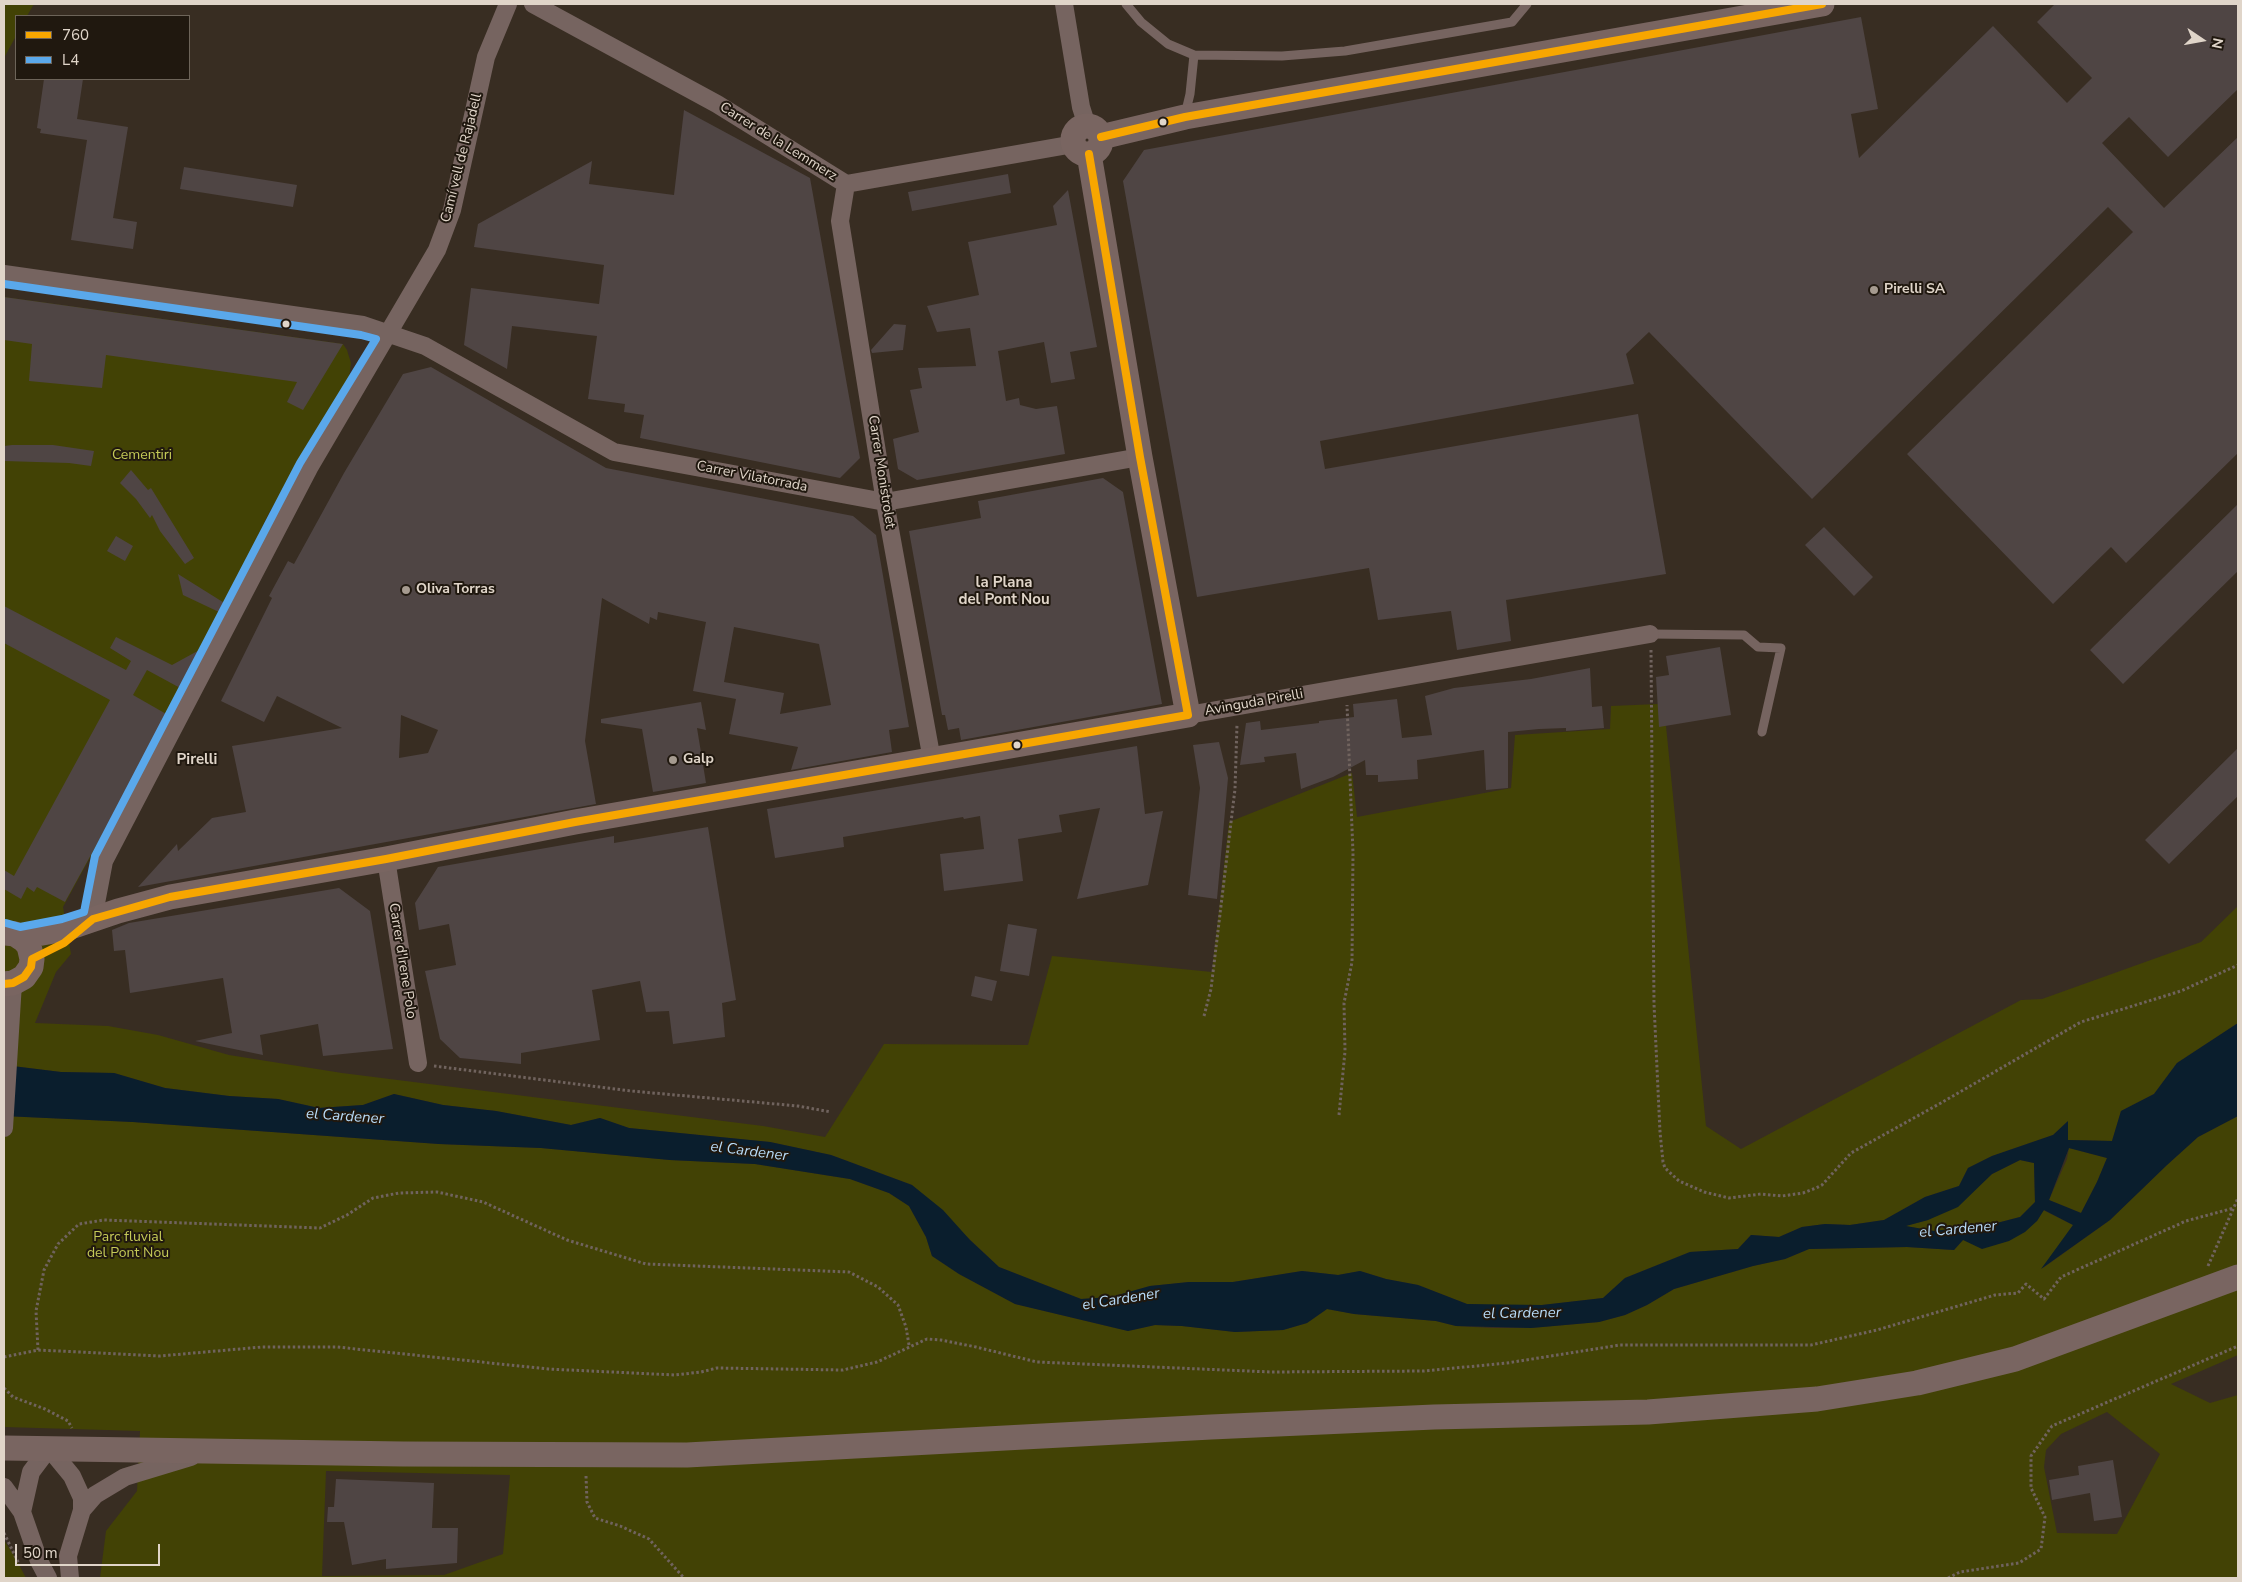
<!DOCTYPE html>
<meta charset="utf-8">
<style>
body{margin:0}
#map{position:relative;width:2242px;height:1582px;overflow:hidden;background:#382d22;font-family:"Nunito Sans",sans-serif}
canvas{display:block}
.frame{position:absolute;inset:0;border:5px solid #e0d5c9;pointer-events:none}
.legend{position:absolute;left:15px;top:15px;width:175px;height:65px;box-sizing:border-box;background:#20180f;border:1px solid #6d6459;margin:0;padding:6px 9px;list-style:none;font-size:15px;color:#e0d5c9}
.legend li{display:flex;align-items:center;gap:10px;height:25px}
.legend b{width:25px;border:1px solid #6d6459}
.north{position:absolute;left:2177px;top:15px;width:50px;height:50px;-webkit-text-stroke:4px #20180f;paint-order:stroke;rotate:102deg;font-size:14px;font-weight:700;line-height:20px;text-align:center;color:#e0d5c9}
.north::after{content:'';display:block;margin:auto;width:18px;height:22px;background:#e0d5c9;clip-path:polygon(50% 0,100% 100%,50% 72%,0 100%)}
.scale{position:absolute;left:15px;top:1544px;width:145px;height:22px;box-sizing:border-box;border:2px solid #e0d5c9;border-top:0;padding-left:6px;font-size:15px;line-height:18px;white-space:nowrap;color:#e0d5c9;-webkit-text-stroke:4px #20180f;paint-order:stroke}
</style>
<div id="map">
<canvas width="2242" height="1582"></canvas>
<div class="frame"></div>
<ul class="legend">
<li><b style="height:6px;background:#f7a600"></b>760</li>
<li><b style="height:6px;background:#5aa8eb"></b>L4</li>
</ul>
<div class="north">N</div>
<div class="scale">50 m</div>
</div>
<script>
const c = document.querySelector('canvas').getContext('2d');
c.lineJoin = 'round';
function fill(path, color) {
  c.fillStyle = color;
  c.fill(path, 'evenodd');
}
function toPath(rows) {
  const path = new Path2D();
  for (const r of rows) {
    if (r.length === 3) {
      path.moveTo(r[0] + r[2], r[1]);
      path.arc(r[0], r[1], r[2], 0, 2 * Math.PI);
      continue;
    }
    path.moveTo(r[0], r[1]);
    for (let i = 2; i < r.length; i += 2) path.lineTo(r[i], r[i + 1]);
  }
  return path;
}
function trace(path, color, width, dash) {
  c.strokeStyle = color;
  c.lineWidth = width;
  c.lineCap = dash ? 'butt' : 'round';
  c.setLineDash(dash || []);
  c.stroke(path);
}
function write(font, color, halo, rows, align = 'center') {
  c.font = font + ' "Nunito Sans",sans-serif';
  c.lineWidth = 4;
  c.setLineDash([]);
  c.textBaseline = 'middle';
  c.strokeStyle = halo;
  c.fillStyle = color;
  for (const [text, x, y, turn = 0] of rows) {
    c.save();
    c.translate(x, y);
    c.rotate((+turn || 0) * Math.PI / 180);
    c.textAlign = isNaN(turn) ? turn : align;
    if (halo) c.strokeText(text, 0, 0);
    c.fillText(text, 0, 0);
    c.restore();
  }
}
const green = toPath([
 [4,4,34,4,27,16,16,16,16,36,4,58],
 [4,297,343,344,347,350,351,363,349,378,269,513,188,679,63,907,71,954,56,972,35,1023,108,1026,158,1035,229,1055,342,1073,763,1126,825,1137,884,1044,1028,1045,1052,956,1212,972,1229,822,1352,773,1357,817,1511,788,1515,735,1610,729,1611,706,1658,704,1666,726,1706,1126,1741,1149,2021,1000,2042,999,2201,942,2238,906,2238,1023,2177,1063,2154,1094,2121,1111,2112,1141,2068,1140,2067,1122,2053,1135,1992,1156,1968,1168,1959,1186,1925,1197,1884,1220,1850,1225,1825,1224,1802,1227,1779,1237,1751,1235,1738,1249,1690,1252,1625,1278,1603,1298,1542,1305,1499,1306,1467,1304,1418,1285,1386,1279,1360,1271,1338,1275,1302,1271,1233,1282,1189,1282,1150,1286,1111,1297,1081,1299,999,1267,912,1185,831,1155,770,1142,629,1128,600,1118,571,1125,496,1111,443,1105,394,1094,363,1105,319,1108,278,1099,229,1096,165,1088,114,1073,61,1072,4,1065],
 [4,1116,133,1122,439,1144,541,1148,670,1160,755,1164,850,1179,889,1193,909,1206,926,1237,932,1256,959,1274,1015,1304,1128,1331,1155,1325,1182,1326,1235,1332,1283,1330,1307,1323,1327,1309,1354,1314,1436,1321,1456,1326,1492,1328,1531,1328,1599,1322,1625,1315,1647,1305,1674,1289,1753,1266,1785,1259,1809,1249,1907,1247,1954,1250,1963,1240,2037,1221,2043,1210,2073,1225,2043,1268,2110,1220,2167,1165,2198,1137,2238,1116,2238,1355,2171,1384,2210,1403,2238,1395,2238,1578,100,1578,106,1531,137,1491,140,1431,4,1427],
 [2107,1412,2160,1454,2117,1534,2057,1533,2044,1467,2046,1450,2061,1434],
 [326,1471,510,1475,503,1554,444,1575,322,1576],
 [2069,1148,2107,1158,2097,1182,2081,1213,2049,1200,2067,1159],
 [2020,1160,2034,1163,2035,1202,2020,1217,1993,1224,1934,1231,1904,1226,1928,1220,1975,1189,1992,1174],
 [4,1540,16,1559,26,1578,4,1578]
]);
const water = toPath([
 [2238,1023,2238,1116,2198,1137,2167,1165,2110,1220,2041,1269,2073,1225,2044,1210,2037,1221,2025,1232,2009,1241,1982,1249,1963,1240,1954,1250,1907,1247,1809,1249,1785,1259,1753,1266,1674,1289,1647,1305,1625,1315,1599,1322,1531,1328,1456,1326,1436,1321,1354,1314,1327,1309,1307,1323,1283,1330,1235,1332,1182,1326,1155,1325,1128,1331,1015,1304,959,1274,932,1256,926,1237,909,1206,889,1193,850,1179,755,1164,670,1160,541,1148,439,1144,133,1122,4,1116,4,1065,61,1072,114,1073,165,1088,229,1096,278,1099,319,1108,363,1105,394,1094,443,1105,496,1111,571,1125,600,1118,629,1128,770,1142,831,1155,912,1185,943,1210,970,1240,999,1267,1081,1299,1111,1297,1150,1286,1189,1282,1233,1282,1302,1271,1338,1275,1360,1271,1386,1279,1418,1285,1467,1304,1542,1305,1603,1298,1625,1278,1690,1252,1738,1249,1751,1235,1779,1237,1802,1227,1825,1224,1850,1225,1884,1220,1925,1197,1959,1186,1968,1168,1992,1156,2053,1135,2068,1121,2068,1140,2112,1141,2121,1111,2154,1094,2177,1063],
 [2069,1148,2107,1158,2097,1182,2081,1213,2049,1200],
 [2020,1160,2034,1163,2035,1202,2020,1217,1993,1224,1934,1231,1906,1226,1928,1220,1958,1207,1992,1174]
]);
const building = toPath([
 [2055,4,2238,4,2238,89,2168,157,2129,117,2102,143,2164,208,2238,137,2238,453,2126,563,2111,547,2053,604,1907,454,2133,232,2108,207,1812,499,1649,332,1626,354,1634,384,1320,441,1325,469,1638,414,1666,574,1506,600,1511,641,1457,650,1451,611,1378,620,1369,568,1197,597,1123,181,1144,150,1861,17,1878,109,1851,114,1859,158,1993,26,2067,103,2092,78,2037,22],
 [44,79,83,79,77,119,128,127,113,218,137,222,133,249,71,240,87,140,40,133,41,129,37,128],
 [684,110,810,178,860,458,840,478,640,438,644,415,624,412,625,404,588,399,597,336,512,326,507,369,464,345,471,288,599,304,604,265,474,247,478,224,592,161,589,184,674,195],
 [184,167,297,185,293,207,180,189],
 [1008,174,1011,193,912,211,908,192],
 [1068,190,1097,347,1070,352,1075,379,1051,383,1044,342,998,351,1006,401,1019,398,1020,405,1036,409,1057,406,1065,454,917,480,898,469,893,439,919,432,910,390,922,388,918,368,976,366,970,328,937,332,927,306,979,295,968,242,1057,225,1053,206],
 [4,297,343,344,303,410,287,402,297,382,106,355,102,388,29,381,32,344,4,340],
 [894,324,906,325,903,350,872,353,871,350],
 [431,367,606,468,853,516,876,535,909,727,889,730,892,752,791,770,798,747,729,734,736,699,693,691,706,622,658,612,657,620,650,617,649,624,602,598,585,741,596,804,138,887,177,844,178,851,212,818,246,812,232,746,342,728,277,696,264,722,221,701,272,598,269,596,288,561,294,564,344,473,403,374],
 [734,627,819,644,831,705,780,714,784,693,724,682],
 [401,715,438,730,428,753,399,758],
 [12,445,53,445,94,451,91,466,69,463,4,461,4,446],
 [131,470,148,490,151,488,194,558,185,564,160,531,152,515,150,518,136,499,120,483],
 [1103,478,1123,492,1162,704,961,740,959,728,948,730,945,715,942,715,909,531,981,518,978,501],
 [2238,504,2238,571,2123,684,2090,650],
 [1824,527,1873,577,1854,596,1805,545],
 [116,536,133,546,125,561,107,551],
 [178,574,226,604,221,613,183,595],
 [4,606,126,670,131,661,110,648,116,637,172,665,203,648,182,689,147,670,133,695,168,715,65,902,37,887,34,892,27,887,21,899,4,889,4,870,14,876,110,700,4,643],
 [1720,647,1731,715,1659,727,1656,677,1669,675,1666,656],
 [1590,668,1592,707,1602,706,1604,728,1566,731,1566,728,1539,729,1508,732,1508,788,1486,790,1484,750,1417,760,1418,779,1378,782,1378,775,1366,775,1365,760,1333,777,1301,789,1296,753,1264,757,1265,762,1240,765,1246,723,1260,721,1261,730,1319,723,1319,721,1354,717,1353,704,1397,699,1402,738,1432,735,1425,696,1454,688,1531,679],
 [701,702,706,730,697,728,706,783,653,792,642,729,601,723,601,719],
 [1219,742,1228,778,1217,899,1188,895,1200,788,1193,745],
 [1137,746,1145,814,1163,811,1148,885,1077,899,1100,808,1059,815,1062,832,1018,839,1023,881,944,891,940,854,984,849,980,816,964,819,963,817,843,837,844,847,775,858,767,809],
 [2238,748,2238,796,2169,864,2145,840],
 [708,827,736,1000,722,1003,725,1037,673,1044,669,1011,646,1012,640,981,592,990,600,1040,521,1053,521,1064,460,1058,440,1039,425,971,456,965,449,924,419,930,415,903,438,867,614,836,614,843],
 [339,888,370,911,393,1049,323,1056,318,1024,260,1035,263,1055,195,1041,232,1033,223,978,130,993,125,950,114,951,112,930,129,923],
 [1008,924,1037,929,1029,976,1000,971],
 [975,976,997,981,992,1001,971,996],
 [2113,1460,2122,1517,2094,1521,2090,1493,2052,1500,2049,1480,2079,1475,2078,1466],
 [336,1479,434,1483,432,1528,458,1528,457,1563,386,1569,386,1559,352,1565,344,1522,327,1522,328,1507,334,1507]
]);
const path = toPath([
 [1651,650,1654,1004,1660,1132,1663,1162,1665,1168,1679,1181,1704,1192,1729,1198,1761,1194,1782,1196,1803,1193,1816,1188,1822,1185,1851,1153,1939,1104,2081,1022,2181,991,2238,965],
 [1204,1016,1211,989,1235,789,1237,724],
 [434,1066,631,1091,798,1106,831,1112],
 [1339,1115,1345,1051,1344,1003,1352,962,1353,853,1347,705],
 [2208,1266,2238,1198],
 [38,1350,36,1311,44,1270,58,1244,79,1224,104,1220,320,1228,347,1215,373,1198,399,1193,437,1192,483,1202,567,1240,646,1264,849,1272,878,1287,898,1305,906,1327,909,1345],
 [4,1357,38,1350,160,1356,262,1347,337,1347,548,1369,675,1375,701,1372,717,1368,843,1370,877,1362,927,1339,941,1340,976,1347,1037,1362,1271,1372,1424,1371,1507,1363,1620,1345,1811,1345,1877,1330,1995,1295,2018,1293,2026,1284,2044,1299,2061,1277,2186,1221,2234,1208],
 [4,1388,13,1397,45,1409,68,1421,72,1428],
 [586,1476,587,1502,595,1518,620,1526,649,1539,684,1578],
 [4,1533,19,1564],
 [1948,1578,1960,1572,2019,1563,2041,1549,2045,1517,2031,1488,2031,1456,2052,1426,2238,1346]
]);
const lane = toPath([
 [1126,4,1141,22,1168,44,1194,55,1282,56,1345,51,1512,22,1527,4],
 [1185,115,1190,94,1194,55],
 [1650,634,1744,635,1758,647,1781,648,1762,732]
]);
const street = toPath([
 [533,4,717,104,846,184,1074,144],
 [1064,4,1081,107,1087,126],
 [846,184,840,221,885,502,932,760],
 [4,274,363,325,425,346,614,452,885,502,1140,457],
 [1188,715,1650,634],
 [386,859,418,1063],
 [93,919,104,861,309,468,437,250,452,210,486,57,508,4],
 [4,1128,13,983],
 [4,1487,22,1512,39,1561,48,1578],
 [22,1512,31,1472,49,1448,72,1476,82,1498,82,1510],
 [70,1578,68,1556,82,1510,95,1495,125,1477,191,1457]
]);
const secondary = toPath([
 [1087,140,14],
 [1101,137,1185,117,1822,4],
 [20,937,65,929,118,911,170,897,386,859,575,822,1188,715,1140,457,1089,154],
 [4,984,13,983,24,977,31,967,32,959,29,946,24,940,15,934,6,933],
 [4,1448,403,1454,687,1455,1211,1427,1434,1417,1648,1412,1817,1399,1917,1383,2015,1359,2238,1277]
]);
const bus1 = toPath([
 [1101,137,1185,117,1822,4],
 [1089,154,1140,457,1188,715],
 [4,984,13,983,24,977,31,967,32,959,64,943,93,919,170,897,386,859,575,822,1188,715]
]);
const bus2 = toPath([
 [4,284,361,335,376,339,300,463,95,856,84,912,62,919,20,927,6,923]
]);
const markers = [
 [1163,122,4.5,"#e0d5c9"],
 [1874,290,5,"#a59a8f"],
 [286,324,4.5,"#e0d5c9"],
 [406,590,5,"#a59a8f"],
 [1017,745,4.5,"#e0d5c9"],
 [673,760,5,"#a59a8f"]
];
const streetNames = [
 ["Carrer de la Lemmerz",778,142,32],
 ["Camí vell de Rajadell",462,158,-76],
 ["Carrer Monistrolet",881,472,81],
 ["Carrer Vilatorrada",752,477,11],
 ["Avinguda Pirelli",1254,703,-10],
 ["Carrer d'Irene Polo",402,961,81]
];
const poiNames = [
 ["Pirelli SA",1884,290],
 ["Oliva Torras",416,590],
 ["Galp",683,760]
];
const parkNames = [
 ["Cementiri",142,456],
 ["Parc fluvial",128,1238],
 ["del Pont Nou",128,1254]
];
const neighbourhoodNames = [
 ["la Plana",1004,583],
 ["del Pont Nou",1004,600],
 ["Pirelli",197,760]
];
const waterNames = [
 ["el Cardener",345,1117,4],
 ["el Cardener",749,1152,7],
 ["el Cardener",1958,1230,-5],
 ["el Cardener",1121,1300,-9],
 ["el Cardener",1522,1314,-1]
];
fill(green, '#424205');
fill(water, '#0a1e2d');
fill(building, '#4f4544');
trace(path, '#70635e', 3, [2.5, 2.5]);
trace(lane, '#766460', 9);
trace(street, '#766460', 18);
trace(secondary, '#796561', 25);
trace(bus1, '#f7a600', 8);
trace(bus2, '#5aa8eb', 8);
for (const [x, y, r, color] of markers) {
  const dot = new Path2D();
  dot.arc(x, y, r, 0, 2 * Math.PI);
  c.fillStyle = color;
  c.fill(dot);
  trace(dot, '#20180f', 2);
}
write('14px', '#e0d5c9', '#20180f', streetNames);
write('bold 14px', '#e0d5c9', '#20180f', poiNames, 'left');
write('14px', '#c5ca57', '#20180f', parkNames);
write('bold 15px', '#e0d5c9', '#20180f', neighbourhoodNames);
write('italic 15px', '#b7dbf8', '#20180f', waterNames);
</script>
